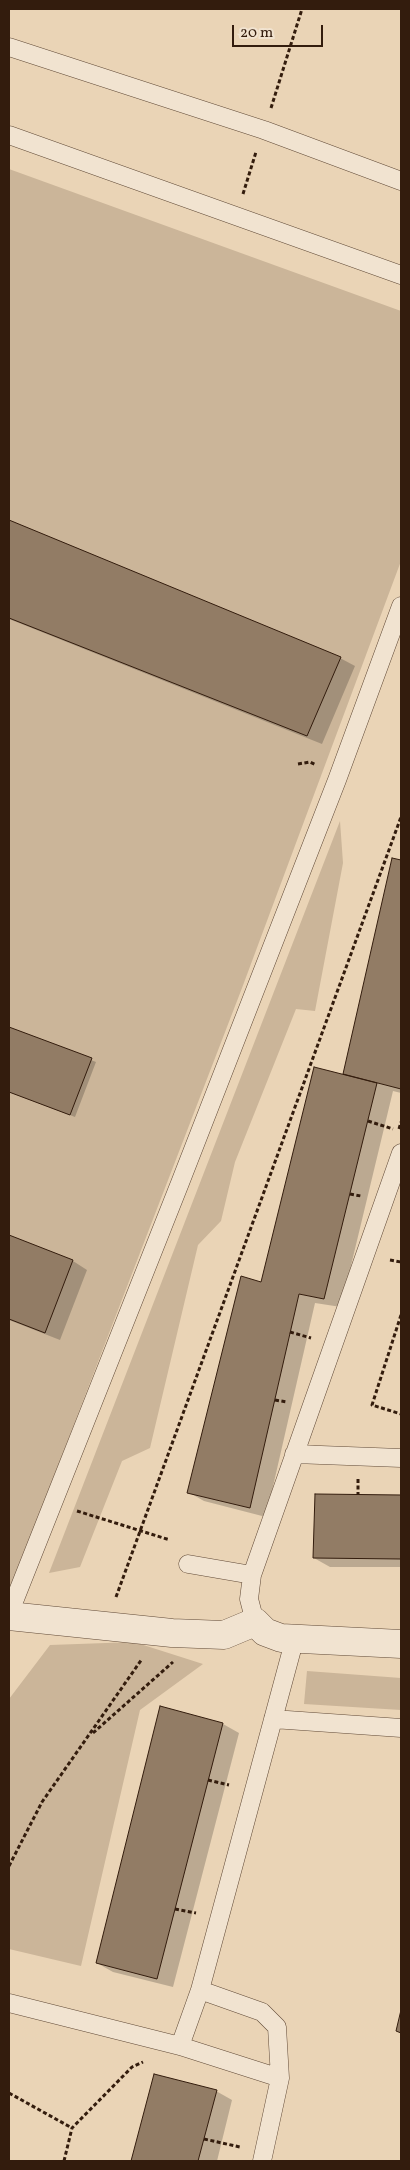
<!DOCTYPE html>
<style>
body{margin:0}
#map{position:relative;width:410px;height:2170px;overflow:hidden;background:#ead4b6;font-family:Vollkorn,serif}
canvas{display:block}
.frame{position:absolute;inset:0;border:10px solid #331c0d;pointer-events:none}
.scale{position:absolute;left:232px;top:25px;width:91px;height:22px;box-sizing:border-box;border:2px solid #331c0d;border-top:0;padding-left:6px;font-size:15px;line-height:18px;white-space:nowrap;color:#331c0d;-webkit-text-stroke:4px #f1e3d0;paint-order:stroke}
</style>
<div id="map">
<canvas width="410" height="2170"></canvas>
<div class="frame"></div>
<div class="scale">20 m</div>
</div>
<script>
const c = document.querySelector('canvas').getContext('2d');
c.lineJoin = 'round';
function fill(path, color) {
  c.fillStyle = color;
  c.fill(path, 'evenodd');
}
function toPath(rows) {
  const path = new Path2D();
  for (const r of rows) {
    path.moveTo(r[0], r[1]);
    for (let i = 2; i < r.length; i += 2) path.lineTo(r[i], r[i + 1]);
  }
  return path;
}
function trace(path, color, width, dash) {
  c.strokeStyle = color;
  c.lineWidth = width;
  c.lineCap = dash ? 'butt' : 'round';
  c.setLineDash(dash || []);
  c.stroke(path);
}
const green = toPath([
 [9,169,401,311,401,561,242,988,9,1593],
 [340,821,343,863,315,1011,296,1009,235,1162,221,1221,198,1245,150,1448,122,1461,80,1567,49,1573],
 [134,1642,203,1664,140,1710,81,1966,9,1949,9,1699,50,1645],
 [307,1671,401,1678,401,1710,304,1704]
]);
const shadow = toPath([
 [9,521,340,658,355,666,322,744,9,619],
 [393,860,401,861,401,1093,393,1091,341,1307,315,1303,266,1517,204,1501,188,1492,262,1283,344,1076],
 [9,1028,96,1062,75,1117,9,1092],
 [9,1236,73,1261,87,1270,60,1340,9,1320],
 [317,1495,401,1496,401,1567,330,1567,314,1558],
 [161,1708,223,1724,239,1733,173,1987,113,1972,97,1963],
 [155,2076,216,2091,232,2100,217,2161,133,2161]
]);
const building = toPath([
 [9,520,341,657,307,736,9,618,9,520],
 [392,858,401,860,401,1089,343,1074,392,858],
 [9,1027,92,1058,70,1115,9,1092,9,1027],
 [314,1067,377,1083,324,1299,299,1294,250,1508,187,1493,241,1276,261,1282,314,1067],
 [9,1235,73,1260,45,1333,9,1319,9,1235],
 [315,1494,401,1495,401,1559,313,1558,315,1494],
 [160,1706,223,1723,157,1979,96,1963,160,1706],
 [401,2010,401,2033,396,2031,401,2010],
 [154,2074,217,2090,198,2161,131,2161,154,2074]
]);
const path = toPath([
 [271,108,302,9],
 [243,194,256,152],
 [298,764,310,762,316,765],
 [368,1121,393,1129],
 [399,1129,401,1122],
 [350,1194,361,1196],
 [390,1260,401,1262],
 [401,1315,372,1405,401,1414],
 [290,1332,311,1338],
 [275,1400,287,1402],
 [358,1479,358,1495],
 [77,1511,170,1540],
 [116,1597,401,817],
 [93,1733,173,1662],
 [208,1780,229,1785],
 [9,1866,42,1802,142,1659],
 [175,1909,196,1913],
 [9,2093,72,2128],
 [204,2139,240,2147],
 [64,2161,72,2128,132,2067,143,2062]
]);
const service = toPath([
 [9,47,264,130,401,181],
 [9,135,401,275],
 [294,1454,401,1458],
 [188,1564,252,1575],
 [9,1614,180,1183,337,780,401,606],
 [255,1622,249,1599,252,1575,401,1153],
 [273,1719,401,1728],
 [200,1990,262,2012,277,2027,280,2078],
 [9,2003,180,2046,280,2078,262,2161],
 [180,2046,200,1990,295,1638]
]);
const minor = toPath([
 [9,1616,172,1633,224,1635,255,1622,265,1632,281,1638,401,1644]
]);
fill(green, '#cbb599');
fill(shadow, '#0003');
fill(building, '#927c65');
trace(building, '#331c0d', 1);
trace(service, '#614a37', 19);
trace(minor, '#614a37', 29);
trace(path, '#331c0d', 3, [4, 2.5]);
trace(service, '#f1e3d0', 18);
trace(minor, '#f1e3d0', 28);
</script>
